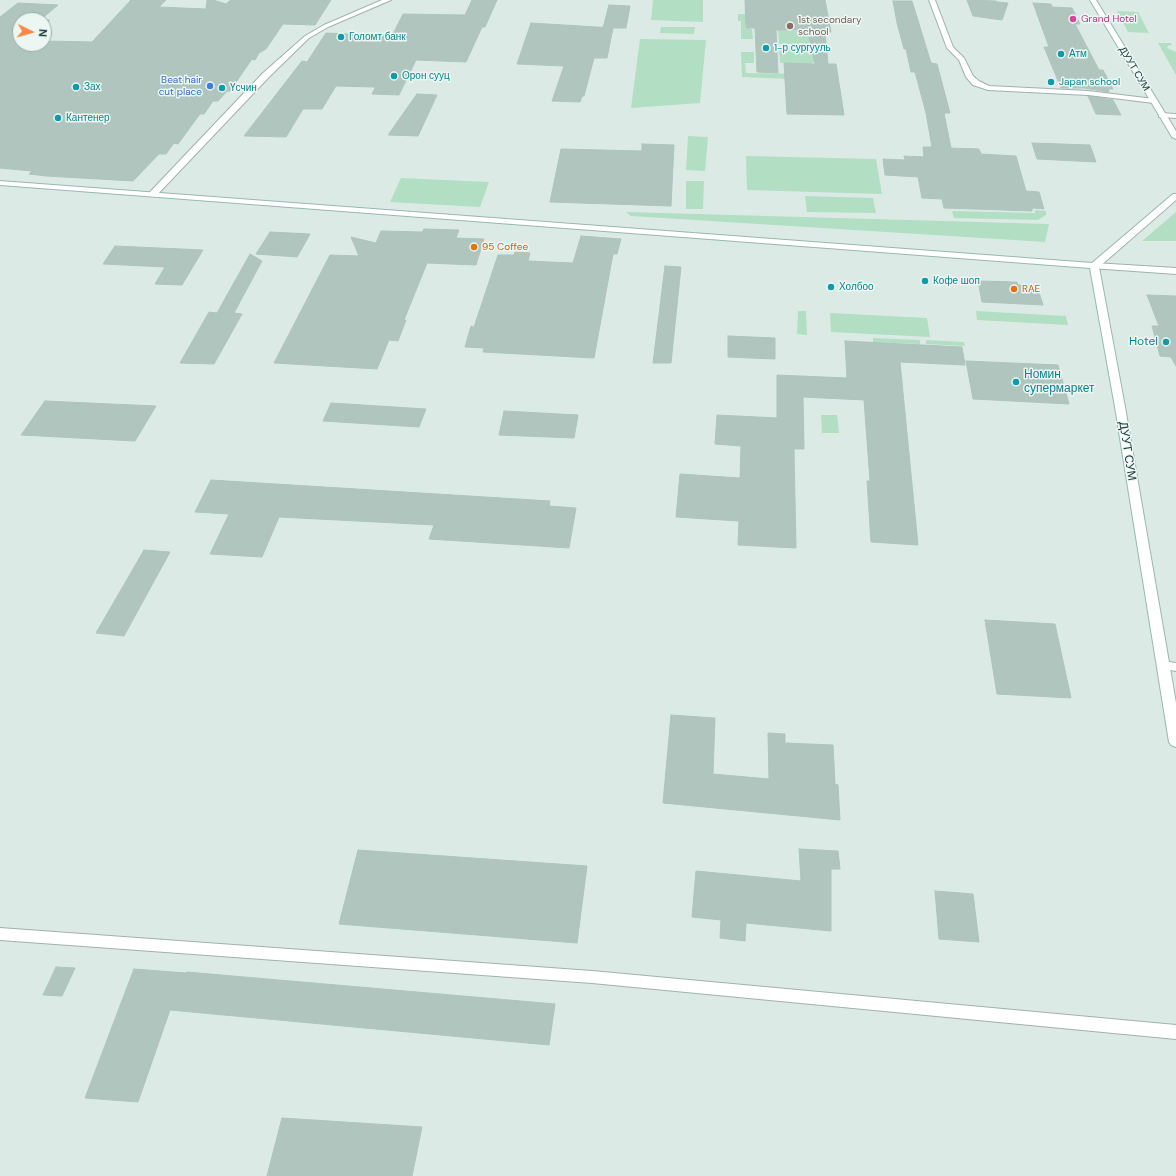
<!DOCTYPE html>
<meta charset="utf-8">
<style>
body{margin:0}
#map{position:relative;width:1176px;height:1176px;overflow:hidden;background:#dceae6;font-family:"DM Sans",sans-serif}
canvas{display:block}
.north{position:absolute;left:12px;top:12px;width:40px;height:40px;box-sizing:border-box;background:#ecf7f3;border:1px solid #99aca7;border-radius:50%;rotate:95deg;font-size:11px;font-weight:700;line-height:16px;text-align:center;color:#1c3b36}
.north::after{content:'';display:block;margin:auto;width:14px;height:18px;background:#ff8745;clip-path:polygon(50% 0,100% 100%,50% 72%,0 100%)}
</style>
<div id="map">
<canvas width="1176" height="1176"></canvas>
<div class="north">N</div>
</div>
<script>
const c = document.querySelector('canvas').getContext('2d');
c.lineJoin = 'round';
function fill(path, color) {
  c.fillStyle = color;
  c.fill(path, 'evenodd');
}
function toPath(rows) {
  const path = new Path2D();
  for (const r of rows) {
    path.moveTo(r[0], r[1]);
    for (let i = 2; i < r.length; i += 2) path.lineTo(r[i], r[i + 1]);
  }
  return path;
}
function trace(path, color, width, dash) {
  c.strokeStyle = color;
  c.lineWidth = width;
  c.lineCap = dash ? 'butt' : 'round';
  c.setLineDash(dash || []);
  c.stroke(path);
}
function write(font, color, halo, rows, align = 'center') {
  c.font = font + ' "DM Sans",sans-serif';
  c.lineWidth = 3;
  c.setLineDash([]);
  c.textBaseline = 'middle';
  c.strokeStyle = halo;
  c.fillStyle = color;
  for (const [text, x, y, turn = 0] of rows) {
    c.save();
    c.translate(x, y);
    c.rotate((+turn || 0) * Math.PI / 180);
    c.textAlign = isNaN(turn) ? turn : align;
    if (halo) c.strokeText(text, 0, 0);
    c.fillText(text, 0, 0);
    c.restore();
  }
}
const green = toPath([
 [653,0,703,0,703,22,651,20],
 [1117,11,1138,12,1149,33,1128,32],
 [738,14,803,16,746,17,745,28,752,29,753,39,741,39,741,21,738,21],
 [661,27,695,27,694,34,660,33],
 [778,30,810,32,814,44,779,44],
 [640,39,706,40,700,103,631,108],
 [1158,43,1171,43,1172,45,1168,46,1167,48,1176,52,1176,75],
 [779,49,815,50,815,62,808,64,780,63],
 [741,52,754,52,754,63,745,63,746,73,810,74,811,80,742,77],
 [688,136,708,137,705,171,686,170],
 [746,156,876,159,882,194,747,190],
 [401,178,489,182,480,207,390,202],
 [686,181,704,181,703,209,686,209],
 [805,196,873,198,876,213,807,212],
 [1035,210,1046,211,1046,215,1038,220,954,218,952,211,1035,213],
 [626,212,1049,224,1045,242,631,216],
 [1176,212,1176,241,1142,241],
 [798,311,806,311,807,335,797,334],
 [976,311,1066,316,1068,325,977,320],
 [830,313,927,318,930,337,831,332],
 [873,338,920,340,920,344,873,342],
 [926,340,964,342,965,346,926,344],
 [821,415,837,415,839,433,822,433]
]);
const building = toPath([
 [131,0,166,0,159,7,206,9,207,0,213,0,226,4,231,0,331,0,315,25,283,24,266,49,259,53,255,60,252,59,230,91,227,91,218,101,213,101,204,114,200,114,178,144,174,143,166,154,159,154,133,181,46,176,29,174,32,171,0,168,0,17,18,3,58,5,40,20,50,20,44,26,44,20,20,20,20,44,44,44,44,41,92,42,131,0],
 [472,0,497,0,485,27,482,27,466,62,416,60,399,95,372,94,375,88,374,87,336,86,322,109,303,109,286,137,244,136,302,61,307,62,326,33,392,36,403,14,465,15,472,0],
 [745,0,825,0,831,32,825,32,828,64,836,64,844,115,787,114,784,63,815,64,808,32,806,30,776,30,778,73,757,72,755,28,746,28,745,0],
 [967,0,996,1,997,2,1008,3,1002,20,973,16,967,0],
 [893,1,912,1,931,63,937,64,950,113,944,113,951,148,979,149,981,154,1016,156,1026,191,1039,192,1044,209,1032,208,1032,211,944,208,942,199,922,198,918,177,885,175,883,159,905,160,904,156,924,157,923,147,932,147,926,113,915,72,911,72,906,49,904,49,897,23,893,1],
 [1033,3,1051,4,1052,7,1072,8,1080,24,1075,24,1099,70,1103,70,1113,89,1108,89,1109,92,1084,88,1061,88,1044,47,1049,47,1033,3],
 [609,5,630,6,626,28,603,28,609,5],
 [531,23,613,28,607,58,594,58,584,96,582,96,580,102,552,101,564,66,517,64,531,23],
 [417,94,437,95,418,136,388,135,417,94],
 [1088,96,1113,100,1121,115,1096,114,1088,96],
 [1032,143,1090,145,1096,162,1037,159,1032,143],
 [642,144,674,145,671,206,550,202,561,149,642,151,642,144],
 [424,229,459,230,456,238,484,239,476,265,427,263,404,320,406,320,398,341,389,340,377,369,274,363,330,255,359,256,351,237,376,243,381,231,422,232,424,229],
 [270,232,310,234,297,257,256,254,270,232],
 [581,236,621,239,617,254,613,254,594,358,483,352,484,348,465,347,471,326,474,327,498,255,514,255,515,252,530,253,528,261,573,263,581,236],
 [115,246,203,250,182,285,155,284,165,267,103,264,115,246],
 [250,254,262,261,234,313,242,314,214,364,180,363,209,312,217,313,250,254],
 [665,266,681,267,671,363,653,363,665,266],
 [978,281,1017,282,1018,285,1037,286,1043,305,982,302,978,281],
 [1147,295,1176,296,1176,366,1171,357,1160,356,1152,326,1159,326,1147,295],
 [728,336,775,338,775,359,728,357,728,336],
 [845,341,962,347,965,365,900,362,918,545,871,542,867,481,870,481,864,400,803,397,804,449,794,449,796,548,738,545,739,521,676,517,680,474,740,478,741,446,715,444,717,415,777,418,777,375,847,378,845,341],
 [966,361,1058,365,1069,404,973,399,966,361],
 [45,401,156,406,135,441,21,435,45,401],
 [331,403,426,409,419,427,323,421,331,403],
 [504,411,578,415,574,438,499,435,504,411],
 [211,480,550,501,549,506,576,508,569,548,429,539,434,525,279,517,262,557,210,554,229,514,195,512,211,480],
 [144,550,170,552,124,636,96,633,144,550],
 [985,620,1055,624,1071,698,997,694,985,620],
 [671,715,715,718,713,774,769,779,768,733,785,734,785,743,833,745,835,784,838,785,840,820,663,803,671,715],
 [799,849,838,851,840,869,831,869,831,931,746,923,745,941,720,938,721,920,692,917,696,871,801,881,799,849],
 [358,850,587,866,577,943,339,924,358,850],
 [935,891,973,894,979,942,939,939,935,891],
 [56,967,75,968,62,996,43,995,56,967],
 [134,969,186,973,187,972,555,1004,549,1045,170,1010,138,1102,85,1098,134,969],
 [282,1118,422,1127,412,1176,267,1176,282,1118]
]);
const street = toPath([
 [382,0,391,0,328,27,309,38,269,77,156,196,150,196,149,194,150,192,263,73,305,36,324,25,382,0],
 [929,0,935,0,953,47,964,58,973,76,979,81,989,86,1088,91,1154,99,1158,101,1154,103,1088,95,988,90,973,85,966,77,959,60,947,48,929,0],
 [1159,113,1176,114,1176,118,1159,117,1159,113],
 [1094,263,1176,268,1176,274,1091,268,1090,266,1091,264,1094,263],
 [1163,661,1176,663,1176,671,1158,668,1157,665,1158,662,1163,661],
 [0,928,592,971,1176,1025,1176,1039,592,983,0,940,0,928]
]);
const secondary = toPath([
 [1090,0,1096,0,1176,131,1176,139,1172,137,1090,0],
 [0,181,1092,263,1173,194,1176,194,1176,200,1099,267,1125,407,1176,703,1176,747,1171,745,1169,742,1115,407,1090,268,0,185,0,181]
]);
const markers = [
 [1073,19,4,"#d1479c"],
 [790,26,4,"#8d6e63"],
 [341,37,4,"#0f9aa8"],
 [766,48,4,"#0f9aa8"],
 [1061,54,4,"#0f9aa8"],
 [394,76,4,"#0f9aa8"],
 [1051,82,4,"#0f9aa8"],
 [210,86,4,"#3f7fe0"],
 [76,87,4,"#0f9aa8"],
 [222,88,4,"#0f9aa8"],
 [58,118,4,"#0f9aa8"],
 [474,247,4,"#e8710a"],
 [925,281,4,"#0f9aa8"],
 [831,287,4,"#0f9aa8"],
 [1014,289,4,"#e8710a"],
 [1166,342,4,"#0f9aa8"],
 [1016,382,4,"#0f9aa8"]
];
const farHotelnames = [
 ["Grand Hotel",1081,19]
];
const farEducationnames = [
 ["1st secondary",798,20],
 ["school",798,32]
];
const farCulturenames = [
 ["Голомт банк",349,37],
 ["1-р сургууль",774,48],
 ["Атм",1069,54],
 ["Орон сууц",402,76],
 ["Japan school",1059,82],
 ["Зах",84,87],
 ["Үсчин",230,88],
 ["Кантенер",66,118],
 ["Кофе шоп",933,281],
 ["Холбоо",839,287]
];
const farStreetnames = [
 ["ДУУТ СУМ",1134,69,59]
];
const farShopnames = [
 ["Beat hair",202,80],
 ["cut place",202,92]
];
const farFoodnames = [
 ["95 Coffee",482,247],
 ["RAE",1022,289]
];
const cultureNames = [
 ["Hotel",1158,342],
 ["Номин",1024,375,"left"],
 ["супермаркет",1024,389,"left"]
];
const streetNames = [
 ["ДУУТ СУМ",1127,451,81]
];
fill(green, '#b2dfc3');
fill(building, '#b1c5bf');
trace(building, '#aec4be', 1);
trace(street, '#9fb2ae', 2);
trace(secondary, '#9ab7b0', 2);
fill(street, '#fff');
fill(secondary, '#fff');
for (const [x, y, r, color] of markers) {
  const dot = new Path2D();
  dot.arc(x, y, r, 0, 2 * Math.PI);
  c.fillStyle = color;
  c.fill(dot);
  trace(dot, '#ecf7f3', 1.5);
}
write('10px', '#b23c85', '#ecf7f3', farHotelnames, 'left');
write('10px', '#785e54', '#ecf7f3', farEducationnames, 'left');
write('10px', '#0d838f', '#ecf7f3', farCulturenames, 'left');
write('10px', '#1c3b36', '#ecf7f3', farStreetnames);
write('10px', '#366cbe', '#ecf7f3', farShopnames, 'right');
write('10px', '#c56008', '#ecf7f3', farFoodnames, 'left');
write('12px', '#0d838f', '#ecf7f3', cultureNames, 'right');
write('12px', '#1c3b36', '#ecf7f3', streetNames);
</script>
